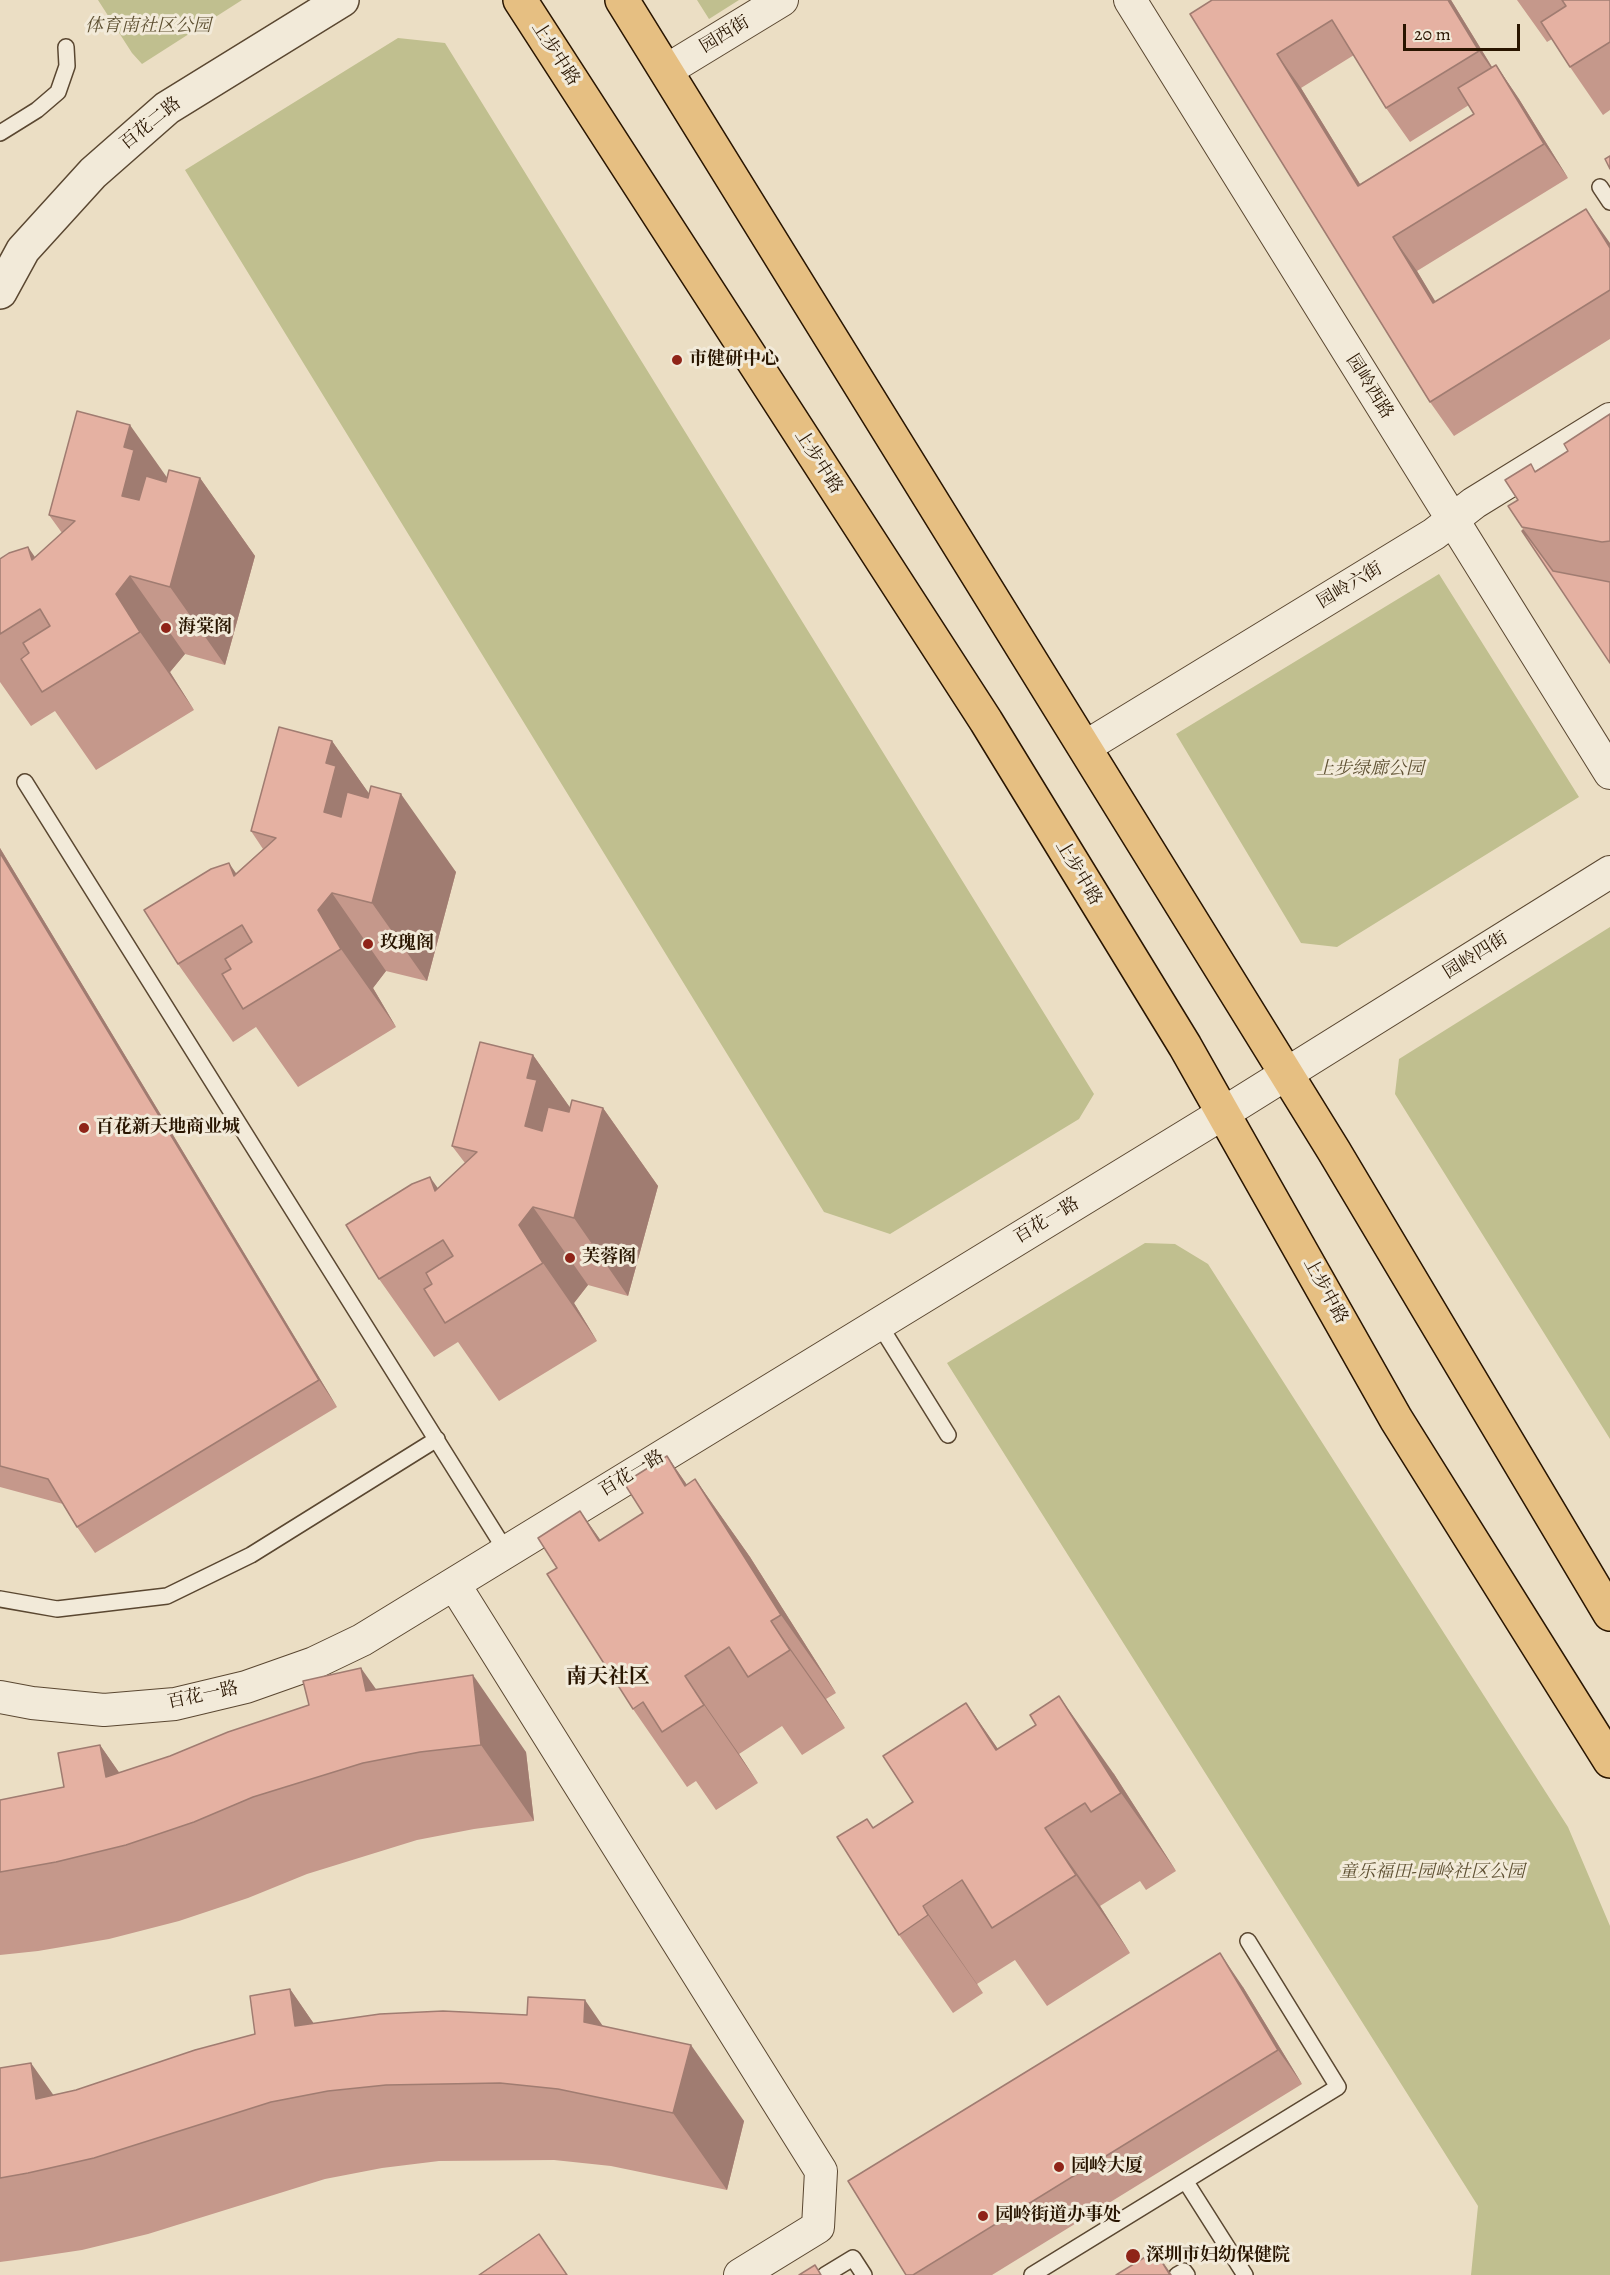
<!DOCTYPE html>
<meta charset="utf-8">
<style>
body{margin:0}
#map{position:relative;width:1610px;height:2275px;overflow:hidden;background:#ebdec4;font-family:Alegreya,serif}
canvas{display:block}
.scale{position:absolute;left:1403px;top:24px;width:117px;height:27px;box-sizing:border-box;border:3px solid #291500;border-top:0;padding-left:8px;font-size:18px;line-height:21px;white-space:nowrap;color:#291500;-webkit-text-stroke:4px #f2ead9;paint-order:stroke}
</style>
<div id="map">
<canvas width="1610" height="2275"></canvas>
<div class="scale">20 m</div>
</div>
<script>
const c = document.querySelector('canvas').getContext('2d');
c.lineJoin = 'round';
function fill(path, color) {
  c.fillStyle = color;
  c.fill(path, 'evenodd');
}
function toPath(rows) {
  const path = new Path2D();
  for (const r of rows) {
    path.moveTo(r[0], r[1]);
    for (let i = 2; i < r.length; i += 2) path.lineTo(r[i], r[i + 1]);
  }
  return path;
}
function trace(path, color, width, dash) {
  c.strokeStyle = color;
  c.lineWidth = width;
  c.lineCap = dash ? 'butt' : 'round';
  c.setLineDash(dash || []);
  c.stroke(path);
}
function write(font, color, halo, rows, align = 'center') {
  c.font = font + ' Alegreya,"Noto Serif SC",serif';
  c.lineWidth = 6;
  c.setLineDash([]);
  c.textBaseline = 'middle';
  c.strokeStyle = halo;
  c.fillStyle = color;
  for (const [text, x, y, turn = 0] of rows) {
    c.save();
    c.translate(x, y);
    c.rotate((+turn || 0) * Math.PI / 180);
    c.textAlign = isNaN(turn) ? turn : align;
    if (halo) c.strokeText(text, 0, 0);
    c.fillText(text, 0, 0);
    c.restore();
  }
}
const green = toPath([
 [98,0,242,0,142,64,132,53],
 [697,0,739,0,709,19],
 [398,38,445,43,1094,1094,1079,1119,890,1234,824,1212,185,170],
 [1439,574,1579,797,1337,947,1301,943,1176,734],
 [1610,927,1610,1439,1395,1094,1399,1059],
 [1145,1243,1175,1244,1208,1264,1568,1827,1610,1926,1610,2275,1471,2275,1478,2206,947,1363]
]);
const service = toPath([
 [0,133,37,110,58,92,67,66,66,47],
 [1600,187,1610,202],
 [25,782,506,1551],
 [879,1324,948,1435],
 [0,1599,57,1609,167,1596,251,1555,437,1439],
 [1186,2182,1245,2275],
 [825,2275,853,2258,864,2275],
 [1032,2275,1338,2087,1248,1941],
 [1177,2275,1184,2271,1187,2275]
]);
const minor = toPath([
 [1130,0,1610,773],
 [667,70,782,0],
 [1085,747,1434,534,1474,503,1610,419],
 [454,1584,821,2171,818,2227,740,2275],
 [0,1697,32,1703,104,1710,175,1704,246,1687,314,1663,362,1640,1222,1114,1610,872]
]);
const tertiary = toPath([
 [0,292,23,250,93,173,167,108,342,0]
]);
const primary = toPath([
 [520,0,986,721,1185,1046,1396,1419,1610,1761],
 [622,0,1334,1151,1610,1614]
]);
const wall = toPath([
 [1451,0,1492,67,1496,65,1519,99,1568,178,1417,271,1435,302,1610,244,1610,339,1454,436,1430,402,1190,14],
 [1354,55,1386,108,1410,142,1469,105,1474,114,1360,184,1301,88],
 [1517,0,1610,0,1610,110,1603,115,1570,67,1552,39,1547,42],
 [1610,414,1610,663,1508,506,1518,500,1535,471,1568,451],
 [167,477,200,478,255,556,225,665,185,654,170,672,194,710,96,770,55,711,31,726,0,682,0,559,35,557,62,533,49,515],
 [332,741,369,794,456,872,427,981,386,971,373,988,396,1027,298,1087,256,1027,233,1042,178,964,236,873,263,849,251,831],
 [0,848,337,1407,95,1553,77,1527,63,1504,0,1487],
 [533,1055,570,1108,603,1108,658,1186,628,1296,588,1285,574,1303,597,1341,499,1401,458,1342,434,1357,379,1279,438,1188,465,1163,452,1146],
 [667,1456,687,1485,695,1479,750,1557,836,1693,826,1699,845,1728,802,1755,782,1726,739,1754,758,1783,716,1810,696,1781,687,1787,633,1709,580,1511,600,1540,643,1513],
 [376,1689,526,1752,534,1821,474,1829,417,1840,307,1874,248,1898,179,1921,109,1939,38,1951,0,1955,0,1800,64,1787,100,1745,119,1773],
 [966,1703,998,1749,1036,1725,1114,1774,1176,1871,1146,1890,1140,1881,1100,1906,1130,1953,1047,2006,1015,1960,977,1984,983,1993,953,2013,899,1935,873,1828,913,1802],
 [1243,1987,1302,2084,992,2275,906,2275],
 [290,1989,314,2024,603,2026,744,2121,727,2190,611,2166,554,2160,439,2161,382,2168,325,2179,148,2234,82,2250,15,2260,0,2262,0,2068,53,2095,76,2090,255,2034]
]);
const shadedWall = toPath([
 [1448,0,1451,0,1503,85,1479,51],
 [1277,54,1301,88,1382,220,1358,186],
 [1496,65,1519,99,1568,178,1544,144],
 [1586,209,1610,243,1610,248],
 [1393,237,1417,271,1457,337,1433,303],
 [130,425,185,503,200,478,255,556,225,665,170,587,122,496,124,447],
 [28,547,82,625,32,560],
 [130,576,185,654,170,672,194,710,140,632,116,594],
 [332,741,387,819,401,794,456,872,427,981,372,903,324,812,326,763],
 [0,848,337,1407,319,1380,0,853],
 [229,863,283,941,234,876],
 [332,893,386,971,373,988,396,1027,341,949,318,910],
 [533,1055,588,1133,603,1108,658,1186,628,1296,574,1218,525,1126,527,1078],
 [430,1177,485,1255,435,1191],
 [533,1207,588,1285,574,1303,597,1341,543,1263,519,1225],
 [667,1456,721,1534,685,1486],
 [695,1479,750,1557,836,1693,781,1615],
 [580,1511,635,1589,599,1541],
 [771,1621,826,1699,845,1728,790,1650],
 [361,1668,415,1744,366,1691],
 [473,1675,526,1752,534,1821,481,1745],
 [685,1676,739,1754,758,1783,704,1705],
 [1059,1696,1114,1774,1176,1871,1121,1793],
 [966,1703,1020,1781,1050,1828,996,1750],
 [100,1745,153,1821,106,1777],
 [1045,1828,1100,1906,1130,1953,1076,1875],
 [923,1906,977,1984,983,1993,928,1915],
 [1220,1953,1243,1987,1302,2084,1278,2050],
 [290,1989,343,2066,295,2026],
 [585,2000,638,2077,584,2022],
 [691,2045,744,2121,727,2190,673,2113],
 [31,2063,85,2140,36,2099],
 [1155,2251,1172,2275,1170,2275]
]);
const building = toPath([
 [1212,0,1448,0,1479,51,1386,108,1332,20,1277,54,1358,186,1474,114,1458,88,1496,65,1544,144,1393,237,1433,303,1586,209,1610,248,1610,290,1430,402,1190,14,1212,0],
 [1562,0,1610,0,1610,42,1570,67,1541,22,1566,6,1562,0],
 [1610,156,1610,169,1605,159,1610,156],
 [77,411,130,425,124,447,134,450,122,496,139,500,146,476,166,482,169,470,200,478,170,587,130,576,116,594,140,632,42,692,21,659,29,653,23,643,50,626,40,609,0,634,0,559,9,553,28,547,32,560,75,521,49,515,77,411],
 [1610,414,1610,541,1602,542,1522,527,1508,506,1518,500,1505,480,1531,464,1535,472,1568,451,1564,444,1610,414],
 [1523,530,1553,571,1610,582,1610,663,1522,531,1523,530],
 [279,727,332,741,326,763,336,766,324,812,341,817,347,792,368,798,371,786,401,794,372,903,332,893,318,910,341,949,243,1009,222,974,231,969,225,959,252,942,242,925,178,964,144,910,211,869,229,863,234,876,276,838,251,831,279,727],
 [0,853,319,1380,77,1527,48,1479,0,1466,0,853],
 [480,1042,533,1055,527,1078,537,1080,525,1126,542,1131,548,1107,569,1112,572,1100,603,1108,574,1218,533,1207,519,1225,543,1263,445,1323,424,1289,432,1284,426,1273,453,1256,443,1240,379,1279,346,1225,412,1184,430,1177,435,1191,477,1152,452,1146,480,1042],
 [667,1456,685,1486,695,1479,781,1615,771,1621,790,1650,748,1677,729,1647,685,1676,704,1705,662,1732,643,1702,633,1709,547,1574,557,1568,538,1538,580,1511,599,1541,643,1513,624,1483,667,1456],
 [361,1668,366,1691,473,1675,481,1745,420,1752,363,1763,253,1797,194,1822,126,1845,56,1862,0,1872,0,1800,64,1787,58,1753,100,1745,106,1777,170,1756,228,1732,309,1705,303,1681,361,1668],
 [1059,1696,1121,1793,1091,1812,1085,1803,1045,1828,1076,1875,992,1928,962,1880,923,1906,928,1915,899,1935,837,1837,867,1819,873,1828,913,1802,883,1756,966,1703,996,1750,1036,1725,1030,1715,1059,1696],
 [1220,1953,1278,2050,913,2275,906,2275,848,2181,1220,1953],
 [290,1989,295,2026,380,2014,443,2011,527,2015,528,1997,585,2000,584,2022,691,2045,673,2113,558,2089,500,2083,386,2085,328,2091,271,2102,94,2158,28,2173,0,2178,0,2068,31,2063,36,2099,76,2090,195,2050,255,2034,250,1996,290,1989],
 [539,2234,567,2275,479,2275,539,2234],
 [1155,2251,1170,2275,1116,2275,1155,2251],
 [815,2265,821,2275,799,2275,815,2265]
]);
const markers = [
 [677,360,6,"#8f2418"],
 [166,628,6,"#8f2418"],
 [368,944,6,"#8f2418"],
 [84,1128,6,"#8f2418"],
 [570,1258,6,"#8f2418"],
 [1059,2167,6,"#8f2418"],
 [983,2216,6,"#8f2418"],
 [1133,2256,8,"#8f2418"]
];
const parkNames = [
 ["体育南社区公园",148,27],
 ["上步绿廊公园",1370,770],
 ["童乐福田-园岭社区公园",1432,1873]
];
const streetNames = [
 ["园西街",725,35,-31],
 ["上步中路",555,54,57],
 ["百花二路",151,124,-39],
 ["园岭西路",1369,387,58],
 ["上步中路",818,462,57],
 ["园岭六街",1350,586,-31],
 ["上步中路",1078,873,59],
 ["园岭四街",1476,956,-32],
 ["百花一路",1047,1221,-31],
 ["上步中路",1325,1291,61],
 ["百花一路",632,1474,-31],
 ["百花一路",203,1696,-12]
];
const poiNames = [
 ["市健研中心",689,360],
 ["海棠阁",178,628],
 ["玫瑰阁",380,944],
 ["百花新天地商业城",96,1128],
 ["芙蓉阁",582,1258],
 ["园岭大厦",1071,2167],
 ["园岭街道办事处",995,2216],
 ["深圳市妇幼保健院",1146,2256]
];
const quarterNames = [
 ["南天社区",608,1678]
];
fill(green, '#c0bf8f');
trace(service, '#5a4731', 18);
trace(minor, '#5a4731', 34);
trace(tertiary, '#5a4731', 36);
trace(primary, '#291500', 36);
trace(service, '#f2ead9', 15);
trace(minor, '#f2ead9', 32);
trace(tertiary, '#f2ead9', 33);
trace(primary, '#e6bf82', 33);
fill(wall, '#c5988b');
fill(shadedWall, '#a07c71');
fill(building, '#e5b1a2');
trace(building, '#a07c71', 1.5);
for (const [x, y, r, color] of markers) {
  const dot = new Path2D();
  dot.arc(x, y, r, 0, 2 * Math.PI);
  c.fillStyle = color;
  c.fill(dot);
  trace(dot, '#f2ead9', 2);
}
write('italic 18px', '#5e5032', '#f2ead9', parkNames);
write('18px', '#291500', '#f2ead9', streetNames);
write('bold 18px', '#291500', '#f2ead9', poiNames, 'left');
write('bold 21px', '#291500', '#f2ead9', quarterNames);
</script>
